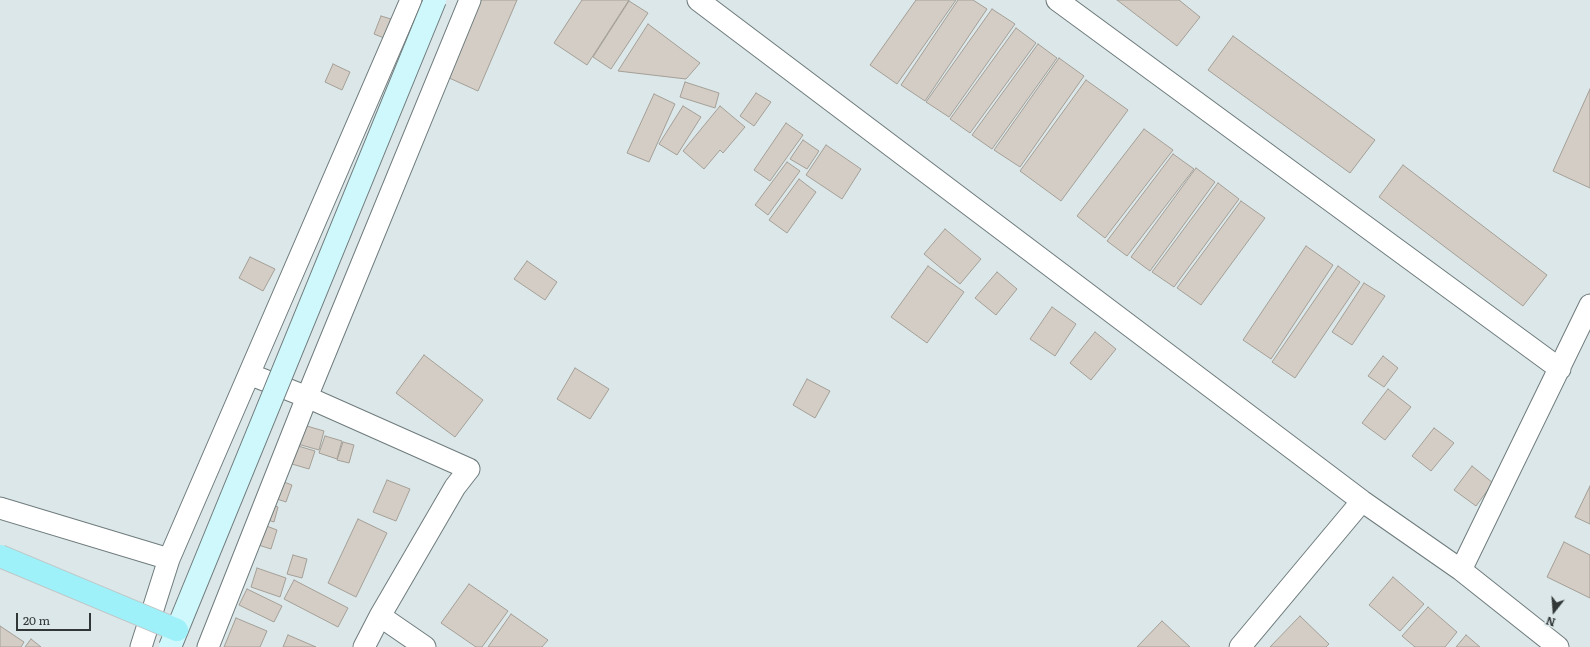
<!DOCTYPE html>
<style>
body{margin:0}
#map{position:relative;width:1590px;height:647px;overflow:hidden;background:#dbe7e8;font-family:Literata,serif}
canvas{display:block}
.north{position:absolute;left:1534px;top:591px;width:40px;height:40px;-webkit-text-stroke:3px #dbe7e8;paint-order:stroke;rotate:197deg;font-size:11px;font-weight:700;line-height:16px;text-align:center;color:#313637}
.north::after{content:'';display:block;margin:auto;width:14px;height:18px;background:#313637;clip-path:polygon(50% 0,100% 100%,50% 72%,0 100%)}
.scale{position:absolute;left:16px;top:613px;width:75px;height:18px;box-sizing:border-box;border:2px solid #313637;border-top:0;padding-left:5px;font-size:12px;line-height:14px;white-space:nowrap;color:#313637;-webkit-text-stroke:3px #dbe7e8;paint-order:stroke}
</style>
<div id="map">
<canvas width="1590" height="647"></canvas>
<div class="north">N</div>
<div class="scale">20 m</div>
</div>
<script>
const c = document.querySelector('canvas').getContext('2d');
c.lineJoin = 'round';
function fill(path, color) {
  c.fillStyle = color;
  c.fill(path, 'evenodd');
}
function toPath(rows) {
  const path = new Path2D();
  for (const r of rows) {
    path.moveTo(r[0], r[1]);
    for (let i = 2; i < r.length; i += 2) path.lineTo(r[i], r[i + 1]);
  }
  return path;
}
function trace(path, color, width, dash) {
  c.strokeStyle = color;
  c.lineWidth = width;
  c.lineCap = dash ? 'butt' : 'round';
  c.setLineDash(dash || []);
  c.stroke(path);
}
const building = toPath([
 [480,0,517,0,478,91,447,77,480,0],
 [582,0,629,0,587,65,554,43,582,0],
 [916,0,956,0,897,84,870,65,916,0],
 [958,0,973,0,987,9,925,101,901,85,958,0],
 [1117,0,1179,0,1200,17,1177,46,1117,0],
 [629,1,648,13,611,69,593,57,629,1],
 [992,9,1015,24,949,117,926,102,992,9],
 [381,16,391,19,384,38,374,34,381,16],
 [648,24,700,63,686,79,618,71,648,24],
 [1016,28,1036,43,970,133,950,119,1016,28],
 [1233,36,1375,140,1350,173,1208,70,1233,36],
 [1038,44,1057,58,992,149,972,135,1038,44],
 [1059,58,1084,76,1020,167,994,150,1059,58],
 [333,64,350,72,342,90,325,82,333,64],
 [1086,80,1128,110,1061,201,1020,171,1086,80],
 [685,82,719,93,715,108,680,97,685,82],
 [1590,89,1590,188,1553,171,1590,89],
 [756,93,771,102,754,126,740,116,756,93],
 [654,94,675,104,649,162,627,153,654,94],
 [683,106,701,117,677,155,659,144,683,106],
 [720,106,745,127,723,153,720,150,704,169,683,151,720,106],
 [786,123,803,135,770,181,754,170,786,123],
 [1144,129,1173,150,1105,238,1077,216,1144,129],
 [803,140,819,151,807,169,790,159,803,140],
 [826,145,861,169,842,199,806,175,826,145],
 [1173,154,1194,169,1127,256,1107,241,1173,154],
 [787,162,800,171,768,215,755,205,787,162],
 [1403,165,1547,275,1523,306,1379,197,1403,165],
 [1196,168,1215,182,1150,271,1131,257,1196,168],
 [799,179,816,192,787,233,769,220,799,179],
 [1218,183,1239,199,1174,287,1152,272,1218,183],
 [1241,201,1265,218,1201,305,1177,288,1241,201],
 [945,229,981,259,960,284,924,254,945,229],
 [1306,246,1333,265,1271,359,1243,340,1306,246],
 [250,257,275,269,263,291,239,278,250,257],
 [527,261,557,282,545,300,514,279,527,261],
 [928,266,964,292,927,343,891,317,928,266],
 [1338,266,1360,282,1295,378,1272,362,1338,266],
 [997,272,1017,289,996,315,975,298,997,272],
 [1364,283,1385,296,1352,345,1332,332,1364,283],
 [1052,307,1076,324,1055,356,1030,339,1052,307],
 [1095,332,1116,349,1091,380,1070,363,1095,332],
 [424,355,483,400,455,437,396,393,424,355],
 [1383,356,1398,368,1384,387,1368,376,1383,356],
 [575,368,609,389,590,419,557,399,575,368],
 [807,379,830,391,815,418,793,405,807,379],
 [1388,389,1411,407,1385,440,1362,423,1388,389],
 [300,424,324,431,319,450,294,443,300,424],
 [1434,428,1454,443,1431,471,1412,456,1434,428],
 [325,436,342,441,337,459,319,453,325,436],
 [343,442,354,445,349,463,337,460,343,442],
 [298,446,315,451,309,469,292,464,298,446],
 [1472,466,1493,483,1476,506,1454,490,1472,466],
 [273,478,292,485,286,502,268,496,273,478],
 [387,480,410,489,396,521,373,512,387,480],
 [1590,486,1590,524,1575,517,1590,486],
 [260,501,278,507,274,522,255,516,260,501],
 [358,519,387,533,356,597,328,583,358,519],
 [256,522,277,530,271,549,249,542,256,522],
 [1564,542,1590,555,1590,598,1547,577,1564,542],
 [293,555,307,559,302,578,287,574,293,555],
 [257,568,286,578,280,597,251,587,257,568],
 [1393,577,1424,604,1400,631,1369,605,1393,577],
 [294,580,348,608,338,627,284,599,294,580],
 [469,584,508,611,482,647,476,647,441,623,469,584],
 [247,589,282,606,274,622,239,605,247,589],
 [1428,607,1457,632,1445,647,1415,647,1402,636,1428,607],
 [511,614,548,640,542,647,488,647,511,614],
 [1300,616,1329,644,1326,647,1270,647,1300,616],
 [236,618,267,631,260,647,224,647,236,618],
 [1162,621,1190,647,1137,647,1162,621],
 [0,626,24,642,21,647,0,647,0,626],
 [288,635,316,647,283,647,288,635],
 [1466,635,1480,647,1456,647,1466,635],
 [31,639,41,647,25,647,31,639]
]);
const minor = toPath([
 [698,0,1362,501,1461,570,1558,647],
 [1057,0,1560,369],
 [249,374,307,397,469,469,455,487,380,616,364,647],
 [0,508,169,559],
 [1461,570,1590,305],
 [380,616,425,647],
 [141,647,169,559,411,0],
 [208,647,307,397,470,0],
 [1240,647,1362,501]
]);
const secondaryBridge = toPath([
 [170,647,435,0]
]);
const primaryBridge = toPath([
 [0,556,177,630]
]);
fill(building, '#d3cdc5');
trace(building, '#a49f97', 1);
trace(minor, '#6f7b7c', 23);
trace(minor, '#fff', 21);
trace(secondaryBridge, '#6f7b7c', 24, []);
trace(primaryBridge, '#c1c3c3', 24, []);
trace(secondaryBridge, '#cff8fc', 22);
trace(primaryBridge, '#9ef0f9', 22);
</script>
